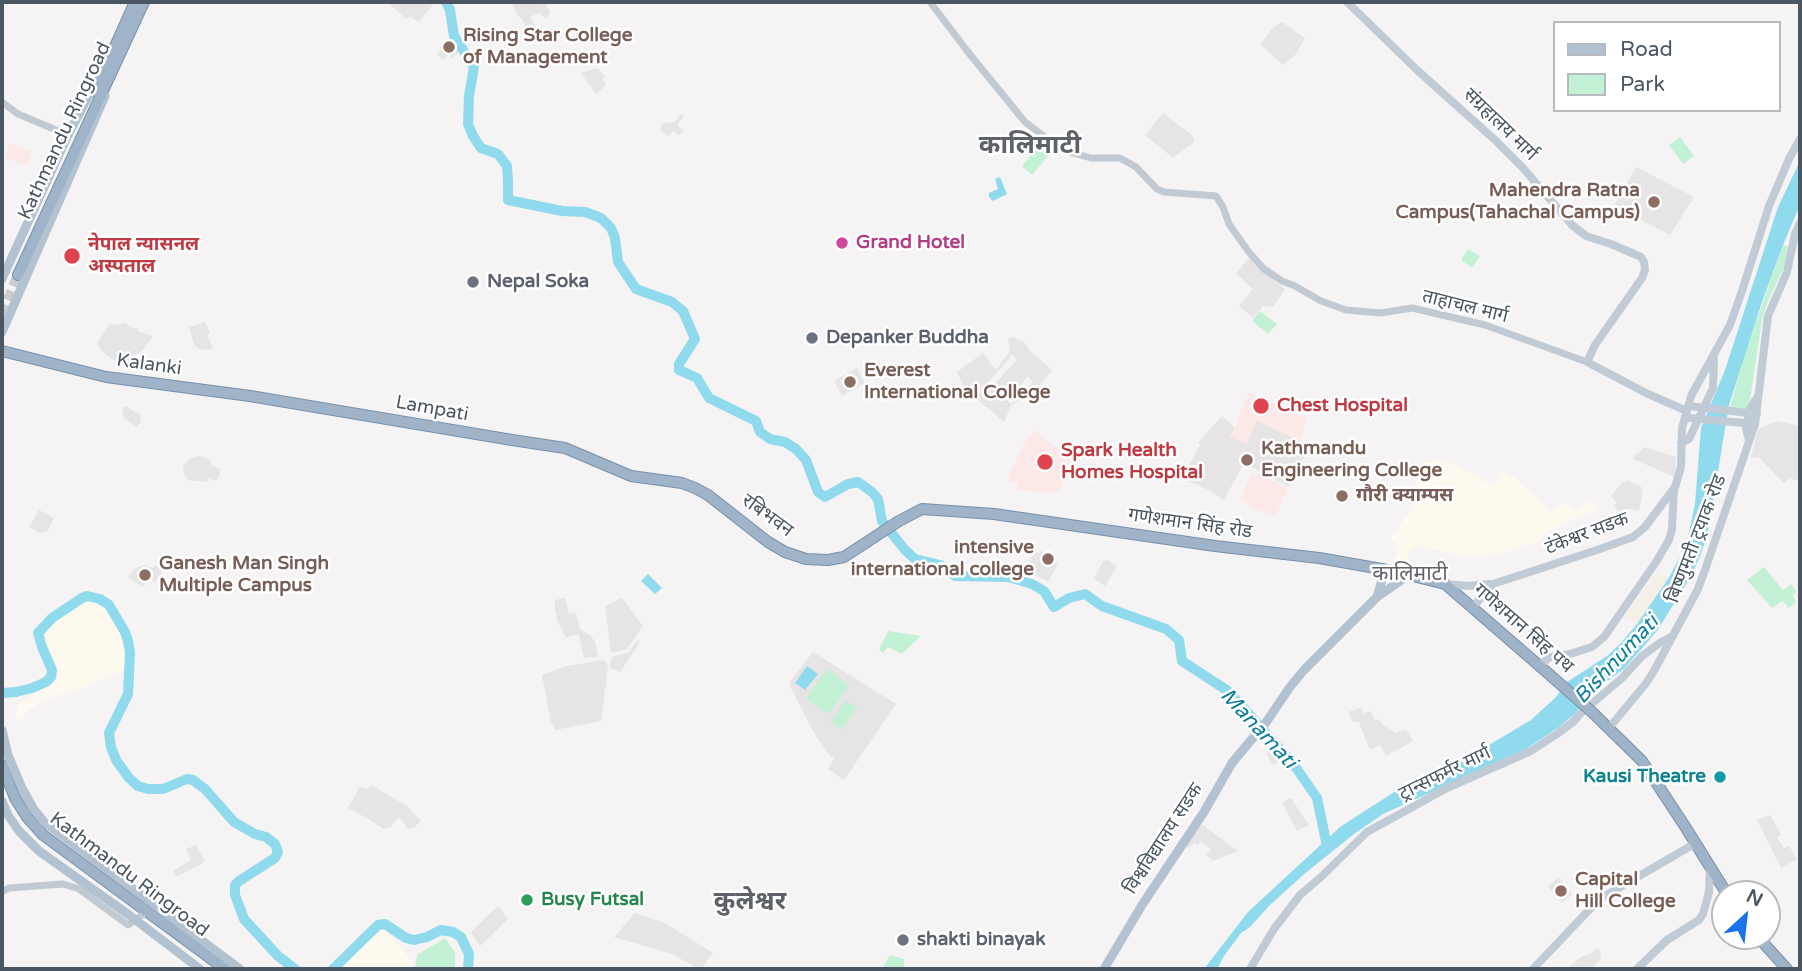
<!DOCTYPE html>
<meta charset="utf-8">
<style>
body{margin:0}
#map{position:relative;width:1802px;height:971px;overflow:hidden;background:#f5f3f3;font-family:"Varela Round",sans-serif}
canvas{display:block}
.frame{position:absolute;inset:0;border:4px solid #4a5661;pointer-events:none}
.legend{position:absolute;left:1553px;top:21px;width:228px;height:91px;box-sizing:border-box;background:#fff;border:2px solid #b7bbc0;margin:0;padding:9px 12px;list-style:none;font-size:21px;color:#4a5661}
.legend li{display:flex;align-items:center;gap:14px;height:35px}
.legend b{width:35px;border:2px solid #b7bbc0}
.north{position:absolute;left:1711px;top:880px;width:70px;height:70px;box-sizing:border-box;background:#fff;border:2px solid #b7bbc0;border-radius:50%;rotate:27deg;font-size:19px;font-weight:700;line-height:28px;text-align:center;color:#4a5661}
.north::after{content:'';display:block;margin:auto;width:24px;height:32px;background:#1a73e8;clip-path:polygon(50% 0,100% 100%,50% 72%,0 100%)}
</style>
<div id="map">
<canvas width="1802" height="971"></canvas>
<div class="frame"></div>
<ul class="legend">
<li><b style="height:9px;background:#b3c2d1"></b>Road</li>
<li><b style="height:19px;background:#c3f1d5"></b>Park</li>
</ul>
<div class="north">N</div>
</div>
<script>
const c = document.querySelector('canvas').getContext('2d');
c.lineJoin = 'round';
function fill(path, color) {
  c.fillStyle = color;
  c.fill(path, 'evenodd');
}
function toPath(rows) {
  const path = new Path2D();
  for (const r of rows) {
    path.moveTo(r[0], r[1]);
    for (let i = 2; i < r.length; i += 2) path.lineTo(r[i], r[i + 1]);
  }
  return path;
}
function trace(path, color, width, dash) {
  c.strokeStyle = color;
  c.lineWidth = width;
  c.lineCap = dash ? 'butt' : 'round';
  c.setLineDash(dash || []);
  c.stroke(path);
}
function write(font, color, halo, rows, align = 'center') {
  c.font = font + ' "Varela Round","Noto Sans Devanagari",sans-serif';
  c.lineWidth = 5;
  c.setLineDash([]);
  c.textBaseline = 'middle';
  c.strokeStyle = halo;
  c.fillStyle = color;
  for (const [text, x, y, turn = 0] of rows) {
    c.save();
    c.translate(x, y);
    c.rotate((+turn || 0) * Math.PI / 180);
    c.textAlign = isNaN(turn) ? turn : align;
    if (halo) c.strokeText(text, 0, 0);
    c.fillText(text, 0, 0);
    c.restore();
  }
}
const commercial = toPath([
 [1435,460,1441,460,1452,464,1494,486,1502,471,1517,479,1551,512,1566,502,1573,511,1593,500,1597,509,1544,534,1542,540,1510,551,1488,556,1467,557,1420,546,1409,552,1404,572,1393,571,1397,544,1390,539,1408,514,1417,496,1415,484,1419,473,1427,464],
 [84,601,93,601,102,605,109,613,121,633,123,639,125,664,123,671,71,693,61,694,39,704,29,710,21,721,15,715,19,703,57,681,45,644,45,635,47,627,57,617],
 [384,928,414,964,410,969,337,969]
]);
const education = toPath([
 [387,2,435,2,419,22,411,17,406,19],
 [512,2,537,2,540,5,545,3,550,12,549,15,545,18,539,13,530,17,536,26,527,29,522,19,517,15],
 [1282,22,1305,38,1296,54,1283,65,1260,44,1273,28],
 [449,42,459,52,452,58,449,54,443,60,437,54],
 [597,68,605,76,603,79,606,85,596,94,581,73],
 [1163,113,1192,135,1195,141,1173,158,1145,135],
 [681,114,685,115,677,125,684,131,679,135,673,131,668,136,661,131,660,128,664,123,675,122],
 [1636,167,1694,197,1670,235,1614,206],
 [1250,257,1274,281,1285,289,1273,307,1263,306,1253,318,1239,306,1253,289,1236,273],
 [205,322,210,332,207,335,213,348,206,350,197,348,194,344,189,327],
 [125,323,133,328,138,328,138,331,152,336,152,338,142,351,134,355,131,366,114,360,104,353,97,343,110,324,114,325],
 [1013,337,1025,343,1031,352,1052,370,1043,382,1028,396,1011,405,1004,422,964,388,957,372,983,353,996,370,1010,351,1008,339],
 [1011,354,1017,360,994,384,997,387,994,390,988,384,989,381,1011,357,1009,356],
 [1027,376,1033,382,1011,404,1007,400,1021,386],
 [857,368,865,383,842,396,834,381],
 [125,406,141,415,141,422,136,427,124,418,122,410],
 [1222,416,1235,428,1246,444,1256,420,1300,441,1304,457,1289,487,1244,463,1224,500,1203,487,1182,479,1200,445,1198,443],
 [1777,421,1800,426,1800,476,1795,481,1790,478,1784,484,1760,458,1751,457,1758,429],
 [1644,447,1676,457,1675,477,1633,459,1635,454,1639,453],
 [198,456,209,459,211,462,210,465,221,469,218,479,214,481,210,478,206,482,188,480,184,474,183,465,187,463,188,460],
 [1627,480,1643,488,1639,511,1629,509,1621,515,1614,506,1617,503,1611,496,1621,484],
 [39,510,54,518,48,530,40,533,29,527],
 [1035,551,1039,553,1040,551,1050,557,1054,560,1054,562,1058,564,1048,582,1025,570],
 [1108,560,1117,566,1105,586,1094,579,1103,561],
 [143,565,153,568,155,565,162,572,155,582,150,579,143,587,128,577,134,569],
 [565,598,569,614,576,613,580,629,591,636,595,642,598,657,584,658,579,635,572,635,566,638,558,622,555,609,555,600],
 [622,598,643,626,627,649,611,653,605,606],
 [637,640,640,642,620,672,609,667,612,657,629,652],
 [813,652,896,704,844,780,828,769,834,759,829,755,813,731,790,686,790,682],
 [604,660,608,667,601,721,555,730,551,723,542,675,567,666],
 [1361,708,1364,714,1370,711,1375,720,1379,719,1383,725,1396,733,1406,729,1413,741,1386,756,1380,745,1371,749,1368,746,1359,722,1353,722,1348,712],
 [1279,747,1287,756,1273,765,1266,754],
 [371,785,407,806,421,821,414,827,408,829,399,817,390,827,383,829,372,821,348,808,360,786,367,789],
 [1291,798,1309,825,1297,831,1282,802],
 [1770,815,1781,834,1777,837,1784,848,1789,846,1797,859,1781,868,1757,820],
 [1203,825,1238,851,1213,861,1206,855,1211,849,1201,841,1197,845,1195,843,1188,848,1185,845,1194,829],
 [196,845,205,862,176,877,173,871,191,860,186,849],
 [1559,877,1572,894,1563,903,1548,887],
 [498,906,508,919,480,946,471,932],
 [635,913,665,923,713,953,701,969,699,969,672,954,614,937],
 [1597,948,1600,952,1601,959,1591,969,1586,967,1584,969,1571,969,1569,967,1582,956,1589,955]
]);
const medical = toPath([
 [10,143,32,152,26,166,5,158],
 [1249,393,1306,419,1300,441,1257,420,1247,444,1230,437],
 [1034,430,1082,469,1070,473,1056,493,1017,490,1017,482,1010,483,1008,478,1026,441],
 [1252,472,1288,488,1276,515,1257,510,1240,500]
]);
const green = toPath([
 [1680,137,1694,156,1683,164,1669,145],
 [1038,147,1048,156,1032,175,1022,166],
 [1783,245,1789,247,1784,267,1768,301,1762,320,1749,407,1728,415,1745,354],
 [1468,249,1480,256,1472,268,1461,260],
 [1260,311,1277,324,1268,334,1252,321],
 [1764,567,1783,590,1791,584,1797,592,1793,595,1796,602,1789,608,1782,601,1772,608,1747,580],
 [888,631,921,636,902,654,888,647,883,653,879,650],
 [827,669,849,685,829,714,806,699],
 [846,700,857,708,842,729,831,722],
 [445,938,455,952,455,969,413,969,416,965,417,955],
 [890,955,904,959,904,969,882,969]
]);
const sand = toPath([
 [1657,572,1668,579,1637,624,1625,616]
]);
const water = toPath([
 [1800,161,1800,205,1783,245,1762,302,1729,405,1707,537,1698,561,1690,578,1657,631,1624,669,1596,689,1579,708,1576,713,1558,728,1523,751,1383,814,1354,834,1303,875,1269,906,1250,927,1241,933,1224,956,1217,969,1204,969,1248,912,1340,827,1405,785,1462,761,1531,720,1556,697,1567,682,1607,656,1620,644,1637,624,1668,579,1686,546,1695,504,1701,428,1725,370,1778,207],
 [1000,177,1007,194,993,201,989,197,989,193,998,189,995,179],
 [648,574,662,588,655,594,641,581],
 [807,666,818,674,805,690,795,683]
]);
const river = toPath([
 [446,2,450,10,454,36,474,67,469,96,468,124,473,136,481,148,498,154,507,166,508,181,508,200,562,211,585,212,601,218,611,228,615,238,618,262,636,289,672,302,683,311,695,339,679,364,679,370,697,378,709,398,756,421,760,432,770,439,785,442,796,449,806,460,818,492,825,497,848,484,858,482,872,492,878,499,882,521,905,550,915,559,940,565,955,576,1008,577,1032,584,1044,591,1054,607,1069,598,1085,594,1102,606,1166,629,1179,640,1182,661,1228,691,1292,762,1317,798,1327,846],
 [2,693,16,692,32,688,46,682,51,677,52,670,42,647,38,633,52,618,82,598,87,596,100,599,109,605,125,632,128,641,130,653,128,694,109,733,111,747,116,760,129,778,138,786,148,789,163,789,187,779,193,780,205,789,234,822,255,834,266,837,275,844,278,852,275,858,239,881,235,885,235,895,244,919,278,956,295,969],
 [333,969,378,925,385,924,406,938,414,940,427,937,441,930,453,932,461,937,469,954,468,969]
]);
const trunkTunnel = toPath([
 [2,314,18,275]
]);
const tertiary = toPath([
 [930,2,968,52,1025,122,1062,150,1091,158,1120,158,1136,167,1157,189,1164,192,1216,196,1223,207,1229,224,1248,251,1264,269,1282,281,1295,286,1321,301,1346,310,1381,313,1412,308,1485,325,1587,362],
 [2,102,18,114,68,135],
 [2,892,9,888,63,884,79,889,128,925,142,915]
]);
const secondary = toPath([
 [1347,2,1417,70,1495,140,1523,168,1572,225,1586,236,1611,244,1641,257,1644,262,1645,270,1642,278,1595,345,1587,362,1648,394,1687,411],
 [1749,440,1746,428,1750,409,1756,399],
 [1681,443,1689,439,1713,388,1714,360],
 [1445,584,1469,586,1490,584],
 [1472,608,1493,584,1597,550,1633,537,1645,527,1675,487,1681,467,1682,428,1691,396,1730,325,1742,291,1769,206,1789,159,1800,139],
 [1539,666,1550,657,1570,654,1592,647,1604,637,1656,562,1669,540,1672,529,1674,490],
 [1609,728,1647,682,1655,669,1698,589,1705,570,1755,424,1768,316,1787,272,1795,234,1800,223],
 [1250,969,1274,929,1300,895,1321,877,1367,832,1447,788,1531,751,1557,734,1573,722,1581,713,1622,678,1642,656,1661,642,1673,636],
 [1533,969,1589,910,1603,897,1696,843],
 [1637,969,1667,940,1699,920,1703,914,1709,892,1710,868]
]);
const primary = toPath([
 [2,279,68,135,96,82],
 [2,332,105,96],
 [1377,597,1385,569],
 [2,730,8,755,22,788,33,808,44,822,240,969],
 [2,801,8,815,19,831,39,851,129,915,200,969],
 [1104,969,1142,905,1204,812,1232,763,1267,721,1290,687,1304,670,1377,597,1410,574]
]);
const trunk = toPath([
 [95,91,135,2],
 [18,275,144,2],
 [2,351,106,377,250,396,512,440,565,448,631,476,682,483,695,488,708,495,768,542,785,552,806,559,828,560,844,557,899,521,922,509,994,514,1215,546,1319,558,1393,571,1445,584,1550,675],
 [1592,712,1642,761,1686,828,1727,894],
 [2,765,15,798,27,817,43,835,225,969],
 [1757,936,1787,969]
]);
const secondaryBridge = toPath([
 [1689,406,1757,414],
 [1690,418,1755,424]
]);
const trunkBridge = toPath([
 [1550,675,1592,712]
]);
const markers = [
 [449,47,7,"#8d6e63"],
 [1654,202,7,"#8d6e63"],
 [842,243,7,"#d1479c"],
 [72,256,9,"#e0444e"],
 [473,282,7,"#6b7280"],
 [812,338,7,"#6b7280"],
 [850,382,7,"#8d6e63"],
 [1261,406,9,"#e0444e"],
 [1247,460,7,"#8d6e63"],
 [1045,462,9,"#e0444e"],
 [1342,496,7,"#8d6e63"],
 [1048,559,7,"#8d6e63"],
 [145,575,7,"#8d6e63"],
 [1720,777,7,"#0f9aa8"],
 [1561,891,7,"#8d6e63"],
 [527,900,7,"#2e9e5b"],
 [903,940,7,"#6b7280"]
];
const educationNames = [
 ["Rising Star College",463,36],
 ["of Management",463,58],
 ["Mahendra Ratna",1640,191,"right"],
 ["Campus(Tahachal Campus)",1640,213,"right"],
 ["Everest",864,371],
 ["International College",864,393],
 ["Kathmandu",1261,449],
 ["Engineering College",1261,471],
 ["गौरी क्याम्पस",1356,496],
 ["intensive",1034,548,"right"],
 ["international college",1034,570,"right"],
 ["Ganesh Man Singh",159,564],
 ["Multiple Campus",159,586],
 ["Capital",1575,880],
 ["Hill College",1575,902]
];
const streetNames = [
 ["संग्रहालय मार्ग",1500,125,44],
 ["Kathmandu Ringroad",65,131,-65],
 ["ताहाचल मार्ग",1465,307,14],
 ["Kalanki",149,365,8],
 ["Lampati",432,409,10],
 ["रबिभवन",767,516,36],
 ["गणेशमान सिंह रोड",1190,524,8],
 ["टंकेश्वर सडक",1587,534,-21],
 ["बिष्णुमती ट्रयाक रोड",1697,539,-69],
 ["गणेशमान सिंह पथ",1523,629,41],
 ["ट्रान्सफर्मर मार्ग",1445,774,-26],
 ["विश्वविद्यालय सडक",1164,839,-57],
 ["Kathmandu Ringroad",129,875,37]
];
const hotelNames = [
 ["Grand Hotel",856,243]
];
const healthNames = [
 ["नेपाल न्यासनल",88,245],
 ["अस्पताल",88,267],
 ["Chest Hospital",1277,406],
 ["Spark Health",1061,451],
 ["Homes Hospital",1061,473]
];
const worshipNames = [
 ["Nepal Soka",487,282],
 ["Depanker Buddha",826,338],
 ["shakti binayak",917,940]
];
const cultureNames = [
 ["Kausi Theatre",1706,777]
];
const leisureNames = [
 ["Busy Futsal",541,900]
];
const neighbourhoodNames = [
 ["कालिमाटी",1410,574]
];
const waterNames = [
 ["Bishnumati",1617,660,-47],
 ["Manamati",1258,729,47]
];
const districtNames = [
 ["कालिमाटी",1030,146],
 ["कुलेश्वर",750,902]
];
fill(commercial, '#fdf9ef');
fill(education, '#e6e4e5');
fill(medical, '#fce8e6');
fill(green, '#c3f1d5');
fill(sand, '#f5f0e5');
fill(water, '#90daee');
trace(river, '#90daee', 10);
trace(trunkTunnel, '#caccce', 10, [10, 5]);
trace(trunk, '#7690ad', 12);
trace(tertiary, '#c1cad2', 7);
trace(secondary, '#c1cbd6', 8);
trace(primary, '#b3c2d1', 9);
trace(trunk, '#9fb4c9', 10);
trace(trunkBridge, '#7690ad', 12, []);
trace(secondaryBridge, '#c1cbd6', 8);
trace(trunkBridge, '#9fb4c9', 10);
for (const [x, y, r, color] of markers) {
  const dot = new Path2D();
  dot.arc(x, y, r, 0, 2 * Math.PI);
  c.fillStyle = color;
  c.fill(dot);
  trace(dot, '#fff', 2.5);
}
write('bold 19px', '#785e54', '#fff', educationNames, 'left');
write('19px', '#4a5661', '#fff', streetNames);
write('bold 19px', '#b23c85', '#fff', hotelNames, 'left');
write('bold 19px', '#be3a42', '#fff', healthNames, 'left');
write('bold 19px', '#5b616d', '#fff', worshipNames, 'left');
write('bold 19px', '#0d838f', '#fff', cultureNames, 'right');
write('bold 19px', '#27864d', '#fff', leisureNames, 'left');
write('21px', '#5f6368', '#fff', neighbourhoodNames);
write('italic 21px', '#0c7c9b', '#fff', waterNames);
write('bold 26px', '#5f6368', '#fff', districtNames);
</script>
